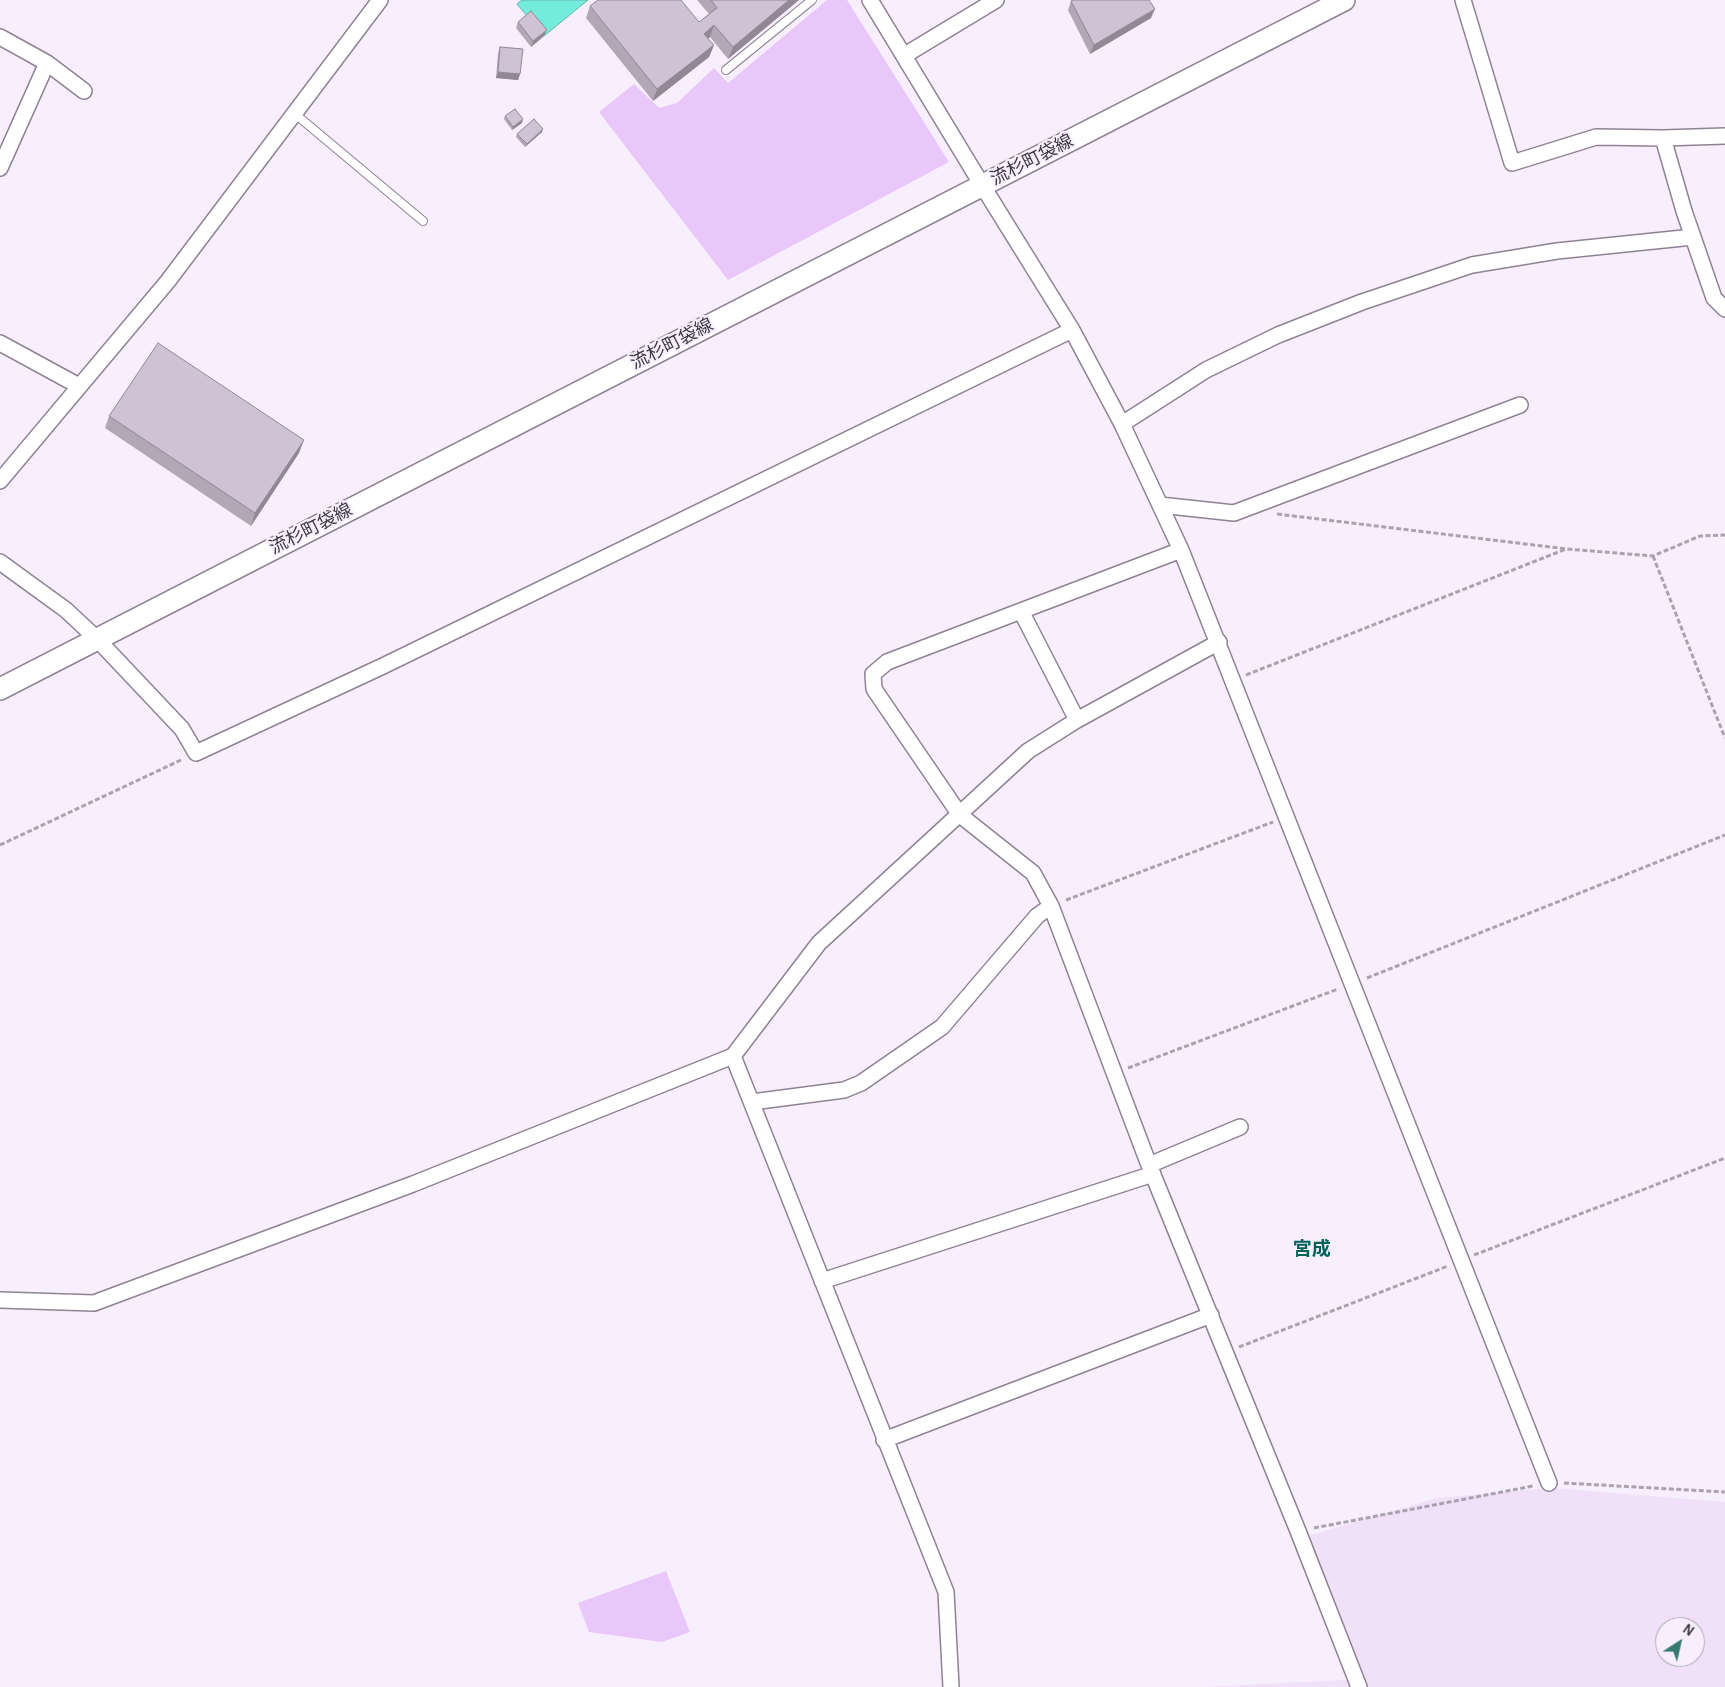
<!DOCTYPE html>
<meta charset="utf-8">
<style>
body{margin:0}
#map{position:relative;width:1725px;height:1687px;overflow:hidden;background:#f8effe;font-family:"Alegreya Sans",sans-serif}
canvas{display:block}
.north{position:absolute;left:1655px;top:1617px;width:50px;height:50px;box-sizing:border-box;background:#f8effe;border:1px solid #aca5b1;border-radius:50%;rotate:35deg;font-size:14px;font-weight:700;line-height:20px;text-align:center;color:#3b373e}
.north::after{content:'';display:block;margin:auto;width:18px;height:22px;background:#347a71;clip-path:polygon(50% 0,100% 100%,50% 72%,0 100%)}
</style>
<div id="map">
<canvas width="1725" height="1687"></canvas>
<div class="north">N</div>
</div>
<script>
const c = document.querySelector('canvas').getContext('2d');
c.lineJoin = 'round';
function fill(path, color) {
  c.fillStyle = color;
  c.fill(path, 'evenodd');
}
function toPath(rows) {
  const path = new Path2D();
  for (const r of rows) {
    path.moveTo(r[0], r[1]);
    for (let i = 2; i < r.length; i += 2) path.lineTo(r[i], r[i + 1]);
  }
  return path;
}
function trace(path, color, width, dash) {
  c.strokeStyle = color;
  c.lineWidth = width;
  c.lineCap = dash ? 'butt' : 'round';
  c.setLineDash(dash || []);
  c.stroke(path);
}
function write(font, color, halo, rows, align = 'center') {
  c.font = font + ' "Alegreya Sans","Noto Sans JP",sans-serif';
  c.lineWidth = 4.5;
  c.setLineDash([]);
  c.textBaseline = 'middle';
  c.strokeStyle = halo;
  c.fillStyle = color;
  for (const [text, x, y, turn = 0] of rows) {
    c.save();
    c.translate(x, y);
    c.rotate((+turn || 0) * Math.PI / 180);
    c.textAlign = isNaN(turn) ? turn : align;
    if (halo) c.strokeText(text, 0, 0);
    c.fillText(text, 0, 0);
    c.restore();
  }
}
const built = toPath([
 [1552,1488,1725,1502,1725,1687,1202,1687,1365,1679,1307,1536,1437,1498],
 [1665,1627,1695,1627,1695,1657,1665,1657]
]);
const green = toPath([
 [827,0,847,0,949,162,728,280,599,112,634,84,659,108,677,103,714,68,728,83],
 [666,1571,690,1632,662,1642,589,1632,578,1603]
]);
const water = toPath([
 [522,0,588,0,544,36,517,4,522,0]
]);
const path = toPath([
 [1277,514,1567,549,1653,556,1700,536,1725,535],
 [1653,556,1725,738],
 [1246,675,1566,549],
 [0,845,181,760],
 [1066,900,1273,822],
 [1367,978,1725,835],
 [1128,1068,1338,989],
 [1474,1255,1725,1158],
 [1239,1347,1448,1266],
 [1564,1483,1725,1492],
 [1314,1528,1533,1486]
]);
const lane = toPath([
 [726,70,812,0],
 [294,113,423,221]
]);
const street = toPath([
 [870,0,982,185,1072,330,1122,424,1181,550,1549,1483],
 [1463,0,1512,163,1596,137,1663,138],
 [0,37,47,63,84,91],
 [905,55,996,0],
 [1725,136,1663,138,1684,211,1714,298,1725,309],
 [0,168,47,63],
 [0,343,79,386],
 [1122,424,1206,370,1278,335,1362,302,1472,265,1557,251,1693,237],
 [0,481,168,281,380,0],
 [1160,505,1234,513,1520,405],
 [1181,550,887,662,873,674,874,689,960,815,1033,873,1051,906,1149,1165,1298,1531,1359,1687],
 [0,562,66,610,97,639,182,729,196,753,383,666,1072,330],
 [1021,611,1077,720],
 [733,1056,946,1592,951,1687],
 [752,1102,844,1090,861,1083,942,1027,1037,916,1051,906],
 [1149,1165,1240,1127],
 [822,1281,1153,1174],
 [0,1300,94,1303,413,1184,733,1056,819,943,1028,751,1077,720,1219,642],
 [884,1440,1211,1315]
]);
const secondary = toPath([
 [0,689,1344,0]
]);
const wall = toPath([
 [697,0,799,0,728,59,710,37,708,39,714,45,709,57,653,101,586,18,590,6,699,22,709,14],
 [1071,1,1151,18,1090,54,1068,10],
 [518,22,544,36,531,47,516,28],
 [500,47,520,74,518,80,496,78,498,53],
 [505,116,522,123,512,130,504,119],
 [542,132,525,147,516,137,517,134],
 [109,416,299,453,251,526,105,428]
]);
const shadedWall = toPath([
 [789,0,799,0,728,59,733,47],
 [1155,9,1151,18,1090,54,1094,45],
 [714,25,710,37,699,46,704,34],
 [547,30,544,36,531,47,533,41],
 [714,45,709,57,653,101,657,89],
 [498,72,520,74,518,80,496,78],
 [523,119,522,123,512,130,513,127],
 [543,129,542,132,525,147,527,144],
 [304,440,299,453,251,526,255,513]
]);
const building = toPath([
 [598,0,681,0,699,22,717,8,711,0,789,0,733,47,714,25,704,34,714,45,657,89,590,6,598,0],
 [1073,0,1149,0,1155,9,1094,45,1071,1,1073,0],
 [531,11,547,30,533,41,518,22,531,11],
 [500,47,523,49,520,74,498,72,500,47],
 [515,109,523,119,513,127,505,116,515,109],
 [534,119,543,129,527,144,517,134,534,119],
 [158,343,304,440,255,513,109,416,158,343]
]);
const streetNames = [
 ["流杉町袋線",1032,160,-27],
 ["流杉町袋線",672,344,-27],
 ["流杉町袋線",311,529,-27]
];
const neighbourhoodNames = [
 ["宮成",1312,1249]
];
fill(built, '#f0e0f8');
fill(green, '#e9c7fb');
fill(water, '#73ecdb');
trace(water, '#62b6ac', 1);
trace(lane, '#8d8393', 10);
trace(street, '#8d8393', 18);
trace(secondary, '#8d8393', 24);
trace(path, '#aaa3af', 3, [5, 2.5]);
trace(lane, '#fff', 8);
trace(street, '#fff', 15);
trace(secondary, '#fff', 21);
fill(wall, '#b1a7b6');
fill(shadedWall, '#908894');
fill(building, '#cec2d4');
trace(building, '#908894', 1);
write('18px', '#3b373e', '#f8effe', streetNames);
write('bold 19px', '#006259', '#f8effe', neighbourhoodNames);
</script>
